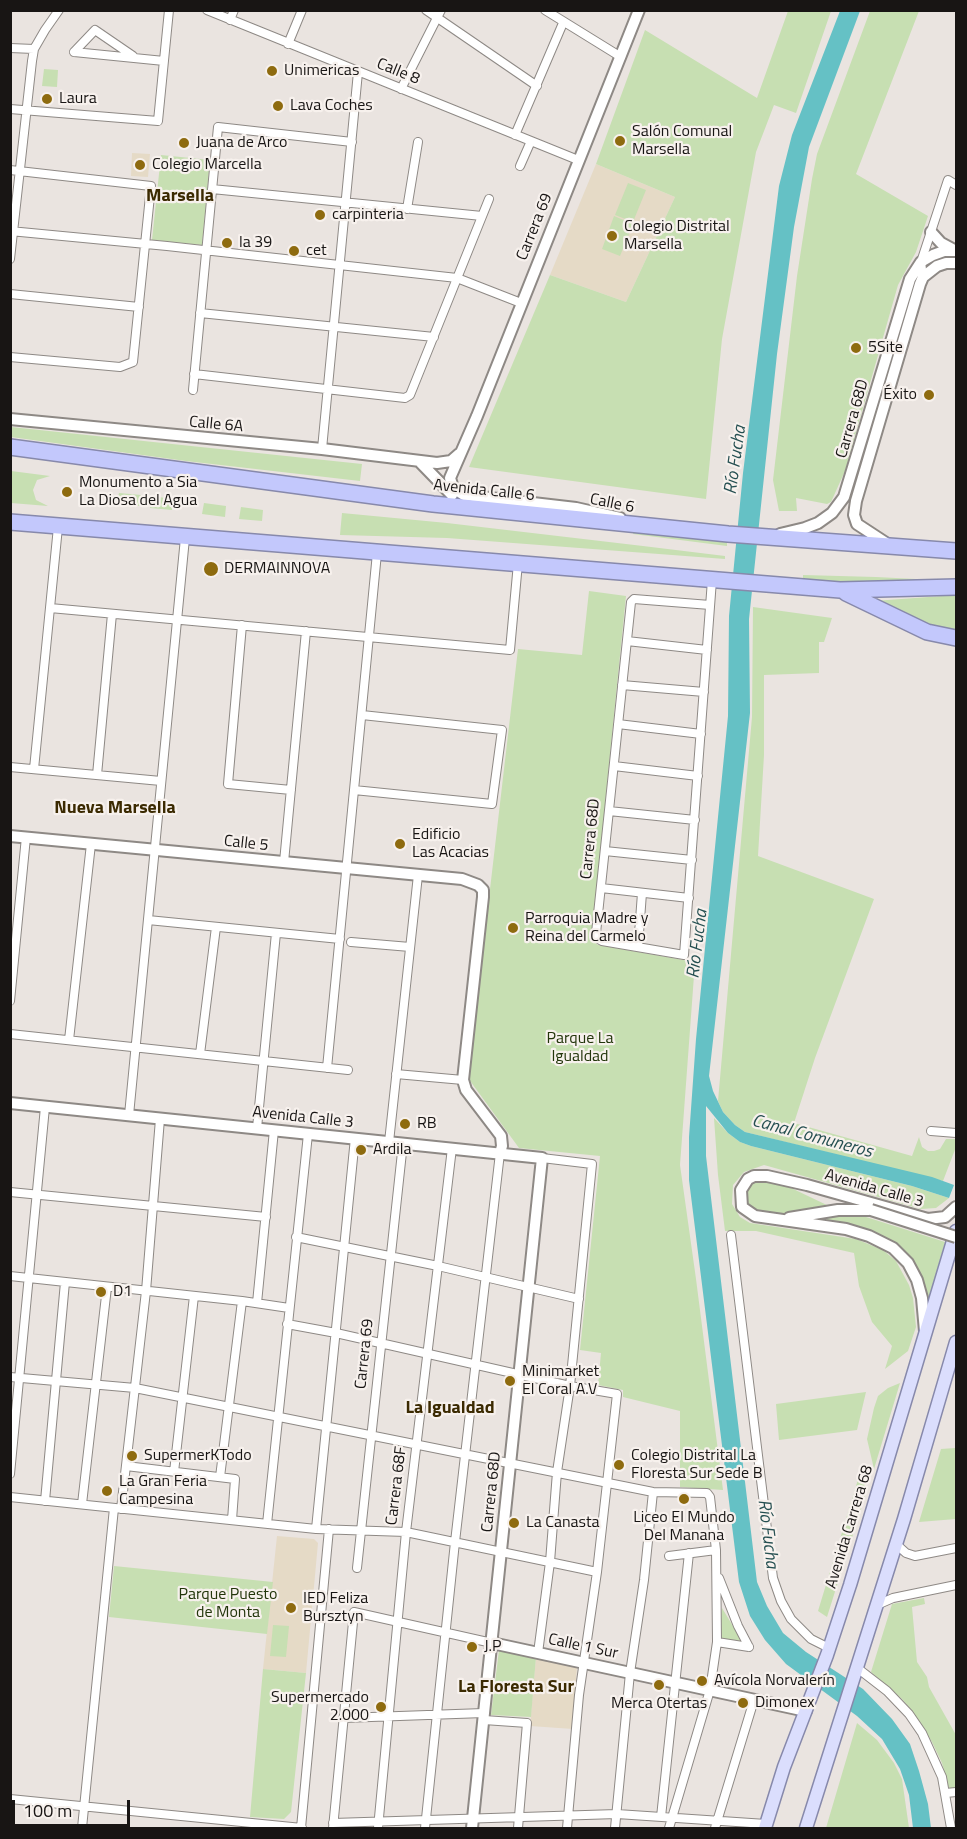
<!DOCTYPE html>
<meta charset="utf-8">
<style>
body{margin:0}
#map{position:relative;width:967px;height:1839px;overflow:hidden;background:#eae4e0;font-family:"Titillium Web",sans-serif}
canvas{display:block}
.frame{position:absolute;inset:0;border:12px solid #181514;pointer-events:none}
.scale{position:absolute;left:12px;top:1800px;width:118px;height:27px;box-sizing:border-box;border:3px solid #181514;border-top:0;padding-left:8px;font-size:18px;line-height:21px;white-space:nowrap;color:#181514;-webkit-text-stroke:4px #f7f1ed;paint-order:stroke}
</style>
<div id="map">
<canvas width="967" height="1839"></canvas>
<div class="frame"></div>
<div class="scale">100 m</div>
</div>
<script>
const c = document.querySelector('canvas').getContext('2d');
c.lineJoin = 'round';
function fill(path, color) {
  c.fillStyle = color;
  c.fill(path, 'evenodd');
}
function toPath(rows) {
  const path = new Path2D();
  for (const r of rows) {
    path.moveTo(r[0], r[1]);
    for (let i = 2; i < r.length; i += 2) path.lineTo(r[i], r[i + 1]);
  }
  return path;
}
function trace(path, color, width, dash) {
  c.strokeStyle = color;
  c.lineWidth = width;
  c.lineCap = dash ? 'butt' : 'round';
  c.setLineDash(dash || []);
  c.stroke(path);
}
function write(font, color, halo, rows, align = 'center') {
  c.font = font + ' "Titillium Web",sans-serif';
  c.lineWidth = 4.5;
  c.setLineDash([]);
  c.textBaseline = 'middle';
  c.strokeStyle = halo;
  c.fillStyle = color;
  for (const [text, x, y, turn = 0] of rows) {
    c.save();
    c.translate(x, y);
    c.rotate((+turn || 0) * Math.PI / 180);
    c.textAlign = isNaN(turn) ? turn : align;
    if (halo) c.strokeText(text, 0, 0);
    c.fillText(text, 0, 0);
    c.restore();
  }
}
const education = toPath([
 [132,153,150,154,148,177,131,176],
 [596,164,675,197,626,302,550,275],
 [277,1536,314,1539,318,1543,306,1673,263,1669],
 [536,1657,577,1666,573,1729,530,1726]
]);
const green = toPath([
 [788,11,831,11,796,113,774,105,756,152,722,339,706,499,469,467,550,275,626,302,675,197,596,164,645,30,757,98],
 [870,11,919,11,856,174,928,216,916,252,898,285,845,471,831,502,827,504,796,498,797,511,779,511,773,480,797,276,812,179,817,154],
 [44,69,58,70,57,87,42,86],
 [161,155,210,160,202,245,152,240],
 [628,183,646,190,633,222,615,215],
 [614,216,633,224,620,256,602,249],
 [11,427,362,464,360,481,186,461,11,437],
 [11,471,50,476,37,480,33,490,36,500,48,506,11,503],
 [119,493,141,495,140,506,117,504],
 [151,496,173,499,172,510,150,508],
 [204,503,226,506,225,517,202,514],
 [241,507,263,510,262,521,239,519],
 [342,513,447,523,643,546,725,556,725,559,447,538,340,535],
 [634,531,727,540,727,546,633,534],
 [803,575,876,577,936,580,879,586,808,580,803,579],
 [589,591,626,596,593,924,593,941,598,945,695,962,680,1165,696,1279,723,1490,680,1487,680,1411,623,1397,623,1390,598,1385,601,1353,580,1350,600,1156,519,1148,468,1078,518,649,582,655],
 [956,595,956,633,937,629,874,601],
 [753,607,832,618,824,642,819,642,819,673,764,675,764,755,758,856,874,899,815,1058,794,1123,912,1156,919,1137,922,1147,928,1151,934,1151,940,1149,946,1139,956,1139,956,1147,943,1181,745,1132,735,1125,723,1112,718,1101,752,717],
 [714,1118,728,1133,740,1142,751,1146,912,1186,949,1198,936,1208,921,1209,764,1165,744,1172,733,1185,732,1204,740,1217,750,1223,856,1239,883,1250,896,1261,909,1285,913,1298,916,1327,908,1351,885,1369,892,1346,872,1322,859,1286,854,1253,756,1231,725,1231,718,1175],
 [769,1180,787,1186,831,1207,772,1215,762,1215,745,1204,744,1188,753,1181],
 [850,1215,866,1217,945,1242,927,1306,916,1269,863,1229,836,1222,809,1219],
 [900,1383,874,1469,867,1439,874,1408,878,1396,888,1388],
 [866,1392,857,1430,779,1440,776,1404],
 [955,1448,956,1519,919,1522,941,1449],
 [860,1473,867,1490,827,1617,818,1611],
 [114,1566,273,1582,267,1634,109,1617],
 [924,1598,925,1604,912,1607,917,1662,927,1677,929,1687,956,1735,956,1788,949,1789,942,1763,932,1742,912,1711,902,1699,871,1672,892,1604],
 [722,1608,742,1641,719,1639],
 [273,1625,289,1626,286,1657,270,1656],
 [499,1650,536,1657,531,1717,491,1715],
 [263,1669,306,1673,291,1812,284,1819,250,1817],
 [857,1723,877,1740,894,1763,902,1779,909,1828,826,1828]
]);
const water = toPath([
 [840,11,860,11,809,147,794,227,777,354,749,619,750,713,709,1076,713,1091,723,1112,735,1125,745,1132,932,1177,954,1185,949,1198,912,1186,751,1146,740,1142,728,1133,706,1106,706,1156,757,1582,767,1606,783,1633,806,1652,863,1689,892,1719,910,1744,919,1771,928,1804,931,1828,913,1828,909,1795,900,1769,882,1739,857,1716,786,1664,765,1640,750,1616,739,1582,689,1180,689,1137,696,1039,728,716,729,616,743,473,779,186,792,135]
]);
const street = toPath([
 [207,10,578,160],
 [426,10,537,86],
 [545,10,621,57],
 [230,20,234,10],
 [288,44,302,10],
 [10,48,34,49],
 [74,52,164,61],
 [74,52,95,30,133,56],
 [401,89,441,10],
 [10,109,158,121,169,10],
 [515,135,563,23],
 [520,166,531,141],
 [10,170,151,186,133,362,120,367,10,357],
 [212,189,482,216],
 [407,209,418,142],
 [10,231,167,246,457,278,521,303],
 [10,259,32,61,34,49,45,30,59,10],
 [923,277,921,262,948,180,956,185],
 [10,294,139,307],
 [200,313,434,337],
 [194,374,405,398,410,395,489,199],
 [193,390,218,127,352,142],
 [322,449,358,72],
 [710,605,634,599,631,602,596,933,597,938,602,941,684,955,712,580],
 [50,608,510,650,518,563],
 [242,625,228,784,291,790],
 [627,641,707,650],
 [622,685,704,692],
 [618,724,701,734],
 [614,766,698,776],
 [10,767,161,781],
 [34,769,58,527],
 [97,775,112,614],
 [354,790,492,804,502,730,362,715],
 [609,811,695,820],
 [605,851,692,860],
 [284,862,306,631],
 [601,888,689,898],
 [148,920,340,939],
 [351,942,410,947],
 [638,947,642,893],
 [10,1001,26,837],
 [10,1034,348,1070],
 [69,1040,91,844],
 [200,1054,216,927],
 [327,1068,377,553],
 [396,1074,463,1080],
 [129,1115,185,538],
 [257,1128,276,933],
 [931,1131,956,1133],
 [389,1142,418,875],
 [10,1192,266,1217],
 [731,1235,773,1578,781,1601,791,1619,811,1639,829,1648],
 [296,1237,438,1266,579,1299],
 [10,1276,242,1301,289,1308],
 [257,1303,274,1130],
 [287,1324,336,1333,570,1386,617,1394,597,1572,579,1695,567,1828],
 [10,1377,135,1388,653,1492,707,1493,710,1497,716,1550,717,1642,710,1690,669,1828],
 [126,1466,235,1479,232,1520],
 [174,1472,194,1296],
 [10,1474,45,1107],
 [220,1477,242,1301],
 [10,1497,316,1529,406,1532,597,1572],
 [45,1501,65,1282],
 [82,1504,107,1287],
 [121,1509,146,1291,160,1119],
 [267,1524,308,1134],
 [316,1529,355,1138],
 [896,1544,906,1553,915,1556,956,1548],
 [669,1556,716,1550],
 [357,1568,403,1143],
 [719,1578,738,1626,749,1647],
 [877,1605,893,1598,956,1585],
 [717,1642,749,1647],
 [538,1653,550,1562,557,1472,570,1386,592,1164,542,1158],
 [856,1667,887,1691,909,1714,922,1733,942,1777,951,1828],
 [343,1718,484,1713],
 [484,1720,527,1723,518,1828],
 [946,1793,956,1792],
 [10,1799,302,1828],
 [661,1817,689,1553],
 [333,1823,617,1814,766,1824],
 [82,1828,114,1508],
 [301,1828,329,1529],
 [333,1828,354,1612,492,1643],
 [378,1828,406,1532,452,1148],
 [425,1828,455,1542,500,1153],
 [615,1828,630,1673,644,1580,653,1492],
 [715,1828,754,1700]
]);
const secondary = toPath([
 [931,232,941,243,954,250],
 [10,419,322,449,437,463,451,461,459,454],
 [419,461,452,495],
 [620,518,576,508,464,495,453,488,450,478,477,416,639,10],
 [780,534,805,528,818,523,832,513,844,497,910,279,921,262,933,255,944,251,956,251],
 [889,545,857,524,854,515,856,501,920,284,923,277,937,266,946,263,956,263],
 [10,836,462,879,478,885,483,890,483,897,463,1080,466,1090,501,1136,502,1146,500,1153],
 [10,1103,542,1158,472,1828],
 [789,1218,838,1210,871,1210],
 [925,1331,922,1298,917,1280,908,1263,893,1248,869,1236,846,1229,755,1216,742,1207,741,1190,748,1179,754,1176,767,1176,807,1185,928,1219,945,1217,956,1207],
 [492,1643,806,1711]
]);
const primary = toPath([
 [765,1828,784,1767,827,1655,850,1585,956,1231],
 [806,1828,904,1519,956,1342]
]);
const highway = toPath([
 [10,447,433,504,728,534,956,551],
 [10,522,840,590,956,587],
 [846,593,927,632,956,638]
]);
const secondaryBridge = toPath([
 [871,1210,956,1237]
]);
const markers = [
 [272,71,6,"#8e6b0f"],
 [47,99,6,"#8e6b0f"],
 [278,106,6,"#8e6b0f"],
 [620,141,6,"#8e6b0f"],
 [184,143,6,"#8e6b0f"],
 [140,165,6,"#8e6b0f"],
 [320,215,6,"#8e6b0f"],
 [612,236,6,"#8e6b0f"],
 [227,243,6,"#8e6b0f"],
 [294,251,6,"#8e6b0f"],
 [856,348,6,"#8e6b0f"],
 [929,395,6,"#8e6b0f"],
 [67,492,6,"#8e6b0f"],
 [211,569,8,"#8e6b0f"],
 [400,844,6,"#8e6b0f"],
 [513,928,6,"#8e6b0f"],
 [405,1124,6,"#8e6b0f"],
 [361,1150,6,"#8e6b0f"],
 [101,1292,6,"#8e6b0f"],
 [510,1381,6,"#8e6b0f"],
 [132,1456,6,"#8e6b0f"],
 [619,1465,6,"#8e6b0f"],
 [107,1491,6,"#8e6b0f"],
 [684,1499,6,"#8e6b0f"],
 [514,1523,6,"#8e6b0f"],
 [291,1608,6,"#8e6b0f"],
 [472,1647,6,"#8e6b0f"],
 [702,1681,6,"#8e6b0f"],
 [659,1685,6,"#8e6b0f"],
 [743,1703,6,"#8e6b0f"],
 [381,1707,6,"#8e6b0f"]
];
const poiNames = [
 ["Unimericas",284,71],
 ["Laura",59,99],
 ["Lava Coches",290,106],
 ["Salón Comunal",632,132],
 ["Marsella",632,150],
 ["Juana de Arco",196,143],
 ["Colegio Marcella",152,165],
 ["carpinteria",332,215],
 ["Colegio Distrital",624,227],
 ["Marsella",624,245],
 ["la 39",239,243],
 ["cet",306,251],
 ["5Site",868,348],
 ["Éxito",917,395,"right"],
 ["Monumento a Sia",79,483],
 ["La Diosa del Agua",79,501],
 ["DERMAINNOVA",224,569],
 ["Edificio",412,835],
 ["Las Acacias",412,853],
 ["Parroquia Madre y",525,919],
 ["Reina del Carmelo",525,937],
 ["RB",417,1124],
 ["Ardila",373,1150],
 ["D1",113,1292],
 ["Minimarket",522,1372],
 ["El Coral A.V",522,1390],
 ["SupermerKTodo",144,1456],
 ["Colegio Distrital La",631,1456],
 ["Floresta Sur Sede B",631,1474],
 ["La Gran Feria",119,1482],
 ["Campesina",119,1500],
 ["Liceo El Mundo",684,1518,"center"],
 ["Del Manana",684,1536,"center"],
 ["La Canasta",526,1523],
 ["IED Feliza",303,1599],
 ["Bursztyn",303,1617],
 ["J.P",484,1647],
 ["Avícola Norvalerín",714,1681],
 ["Supermercado",369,1698,"right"],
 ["2.000",369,1716,"right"],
 ["Dimonex",755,1703],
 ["Merca Otertas",659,1704,"center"]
];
const streetNames = [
 ["Calle 8",398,72,22],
 ["Carrera 69",535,227,-68],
 ["Carrera 68D",853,419,-74],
 ["Calle 6A",216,425,5],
 ["Avenida Calle 6",484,491,6],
 ["Calle 6",612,504,11],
 ["Carrera 68D",591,839,-84],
 ["Calle 5",246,844,6],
 ["Avenida Calle 3",303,1118,6],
 ["Avenida Calle 3",874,1189,16],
 ["Carrera 69",365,1354,-84],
 ["Carrera 68F",397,1486,-83],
 ["Carrera 68D",492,1492,-84],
 ["Avenida Carrera 68",850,1527,-73],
 ["Calle 1 Sur",583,1647,12]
];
const parkNames = [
 ["Parque La",580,1039],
 ["Igualdad",580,1057],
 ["Parque Puesto",228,1595],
 ["de Monta",228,1613]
];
const neighbourhoodNames = [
 ["Marsella",180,197],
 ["Nueva Marsella",115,809],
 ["La Igualdad",450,1409],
 ["La Floresta Sur",516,1688]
];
const waterNames = [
 ["Río Fucha",736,460,-82],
 ["Río Fucha",698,944,-83],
 ["Canal Comuneros",812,1137,15],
 ["Río Fucha",767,1534,83]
];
fill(education, '#e5dac6');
fill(green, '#c7dfb2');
fill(water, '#65c1c5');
trace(street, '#8e8985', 10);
trace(secondary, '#8e8985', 14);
trace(primary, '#8789ab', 15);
trace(highway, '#8789ab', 18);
trace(street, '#fff', 8);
trace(secondary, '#fff', 10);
trace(primary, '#dbdefd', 12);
trace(highway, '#c3c8fc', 15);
trace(secondaryBridge, '#8e8985', 14, []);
trace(secondaryBridge, '#fff', 10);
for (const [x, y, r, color] of markers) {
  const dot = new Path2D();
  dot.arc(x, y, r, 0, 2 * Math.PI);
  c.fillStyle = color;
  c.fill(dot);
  trace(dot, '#f7f1ed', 2);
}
write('16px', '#181514', '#f7f1ed', poiNames, 'left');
write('16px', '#181514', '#f7f1ed', streetNames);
write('16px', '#23360b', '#f7f1ed', parkNames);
write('bold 18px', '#3b2a01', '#f7f1ed', neighbourhoodNames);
write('italic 18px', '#254f51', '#f7f1ed', waterNames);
</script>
